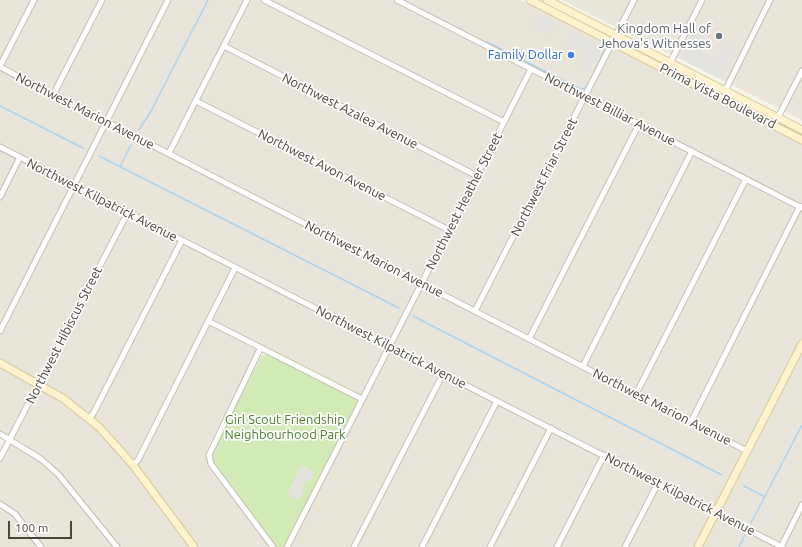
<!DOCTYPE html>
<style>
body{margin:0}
#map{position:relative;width:802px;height:547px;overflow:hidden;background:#f6f3ec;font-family:Ubuntu,sans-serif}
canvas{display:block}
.scale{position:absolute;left:8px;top:521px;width:64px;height:18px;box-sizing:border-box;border:2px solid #4b4439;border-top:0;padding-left:5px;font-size:12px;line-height:14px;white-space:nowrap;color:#4b4439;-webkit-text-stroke:3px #fff;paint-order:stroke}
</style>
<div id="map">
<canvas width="802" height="547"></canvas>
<div class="scale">100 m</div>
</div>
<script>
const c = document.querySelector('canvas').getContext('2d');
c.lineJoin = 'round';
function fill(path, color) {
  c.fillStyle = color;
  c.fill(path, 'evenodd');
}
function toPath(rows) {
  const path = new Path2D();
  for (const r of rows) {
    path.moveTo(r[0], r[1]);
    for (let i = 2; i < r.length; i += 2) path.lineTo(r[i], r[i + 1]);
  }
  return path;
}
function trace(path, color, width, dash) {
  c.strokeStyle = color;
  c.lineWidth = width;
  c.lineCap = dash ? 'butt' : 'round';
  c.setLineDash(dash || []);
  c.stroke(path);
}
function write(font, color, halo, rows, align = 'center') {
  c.font = font + ' Ubuntu,sans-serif';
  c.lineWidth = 3.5;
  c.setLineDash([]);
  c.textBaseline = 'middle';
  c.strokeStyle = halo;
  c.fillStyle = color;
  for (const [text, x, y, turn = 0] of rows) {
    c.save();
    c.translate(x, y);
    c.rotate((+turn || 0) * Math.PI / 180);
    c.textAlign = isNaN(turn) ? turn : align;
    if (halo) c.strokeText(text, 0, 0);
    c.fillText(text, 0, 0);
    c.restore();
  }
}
const residential = toPath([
 [0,0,31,0,0,61],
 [36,0,99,0,53,92,3,66],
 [104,0,166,0,106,118,56,94],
 [171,0,245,0,168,150,110,121],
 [250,0,258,0,501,123,476,173,227,45],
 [269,0,391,0,528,70,503,119],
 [402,0,520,0,609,46,585,93],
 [562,0,632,0,618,28],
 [637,0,700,0,672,55,622,30],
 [705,0,768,0,726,82,676,57],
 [773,0,802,0,802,66,780,109,730,84],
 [613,48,802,144,802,205,589,95],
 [225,49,473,177,448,226,199,100],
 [0,70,104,123,74,182,0,144],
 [532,72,582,98,474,308,425,283],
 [802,76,802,120,784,111],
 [586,100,636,125,528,335,478,310],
 [197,104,446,231,421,281,172,152],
 [108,125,419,285,389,342,78,184],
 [640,127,689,153,583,363,532,337],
 [0,150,17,159,0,192],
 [693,155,743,180,636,391,587,365],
 [21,161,71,186,0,327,0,202],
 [747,182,797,208,690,419,640,393],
 [75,188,124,213,39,381,0,360,0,336],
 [800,210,802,210,802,339,746,448,694,421],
 [128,215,178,241,89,415,42,384],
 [182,243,232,269,133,461,93,418],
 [236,271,387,347,361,396,211,320],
 [422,287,744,452,715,510,393,345],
 [209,325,257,350,207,449,207,461,270,547,197,547,136,465],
 [391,349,440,375,352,547,289,547],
 [802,349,802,500,780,543,719,512],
 [0,366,36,386,10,436,0,431],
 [444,377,494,402,420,547,357,547],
 [40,388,62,401,89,421,131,467,191,547,120,547,74,488,59,472,43,457,14,438],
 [498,404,548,430,487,547,425,547],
 [552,431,601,457,555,547,492,547],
 [11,443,40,461,56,476,113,547,44,547,17,513,0,501,0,462],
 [605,459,655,484,623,547,560,547],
 [659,486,712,514,695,547,628,547],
 [0,507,14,516,38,547,0,547],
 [802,510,802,547,787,547,784,545],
 [716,516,776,547,700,547]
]);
const green = toPath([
 [268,354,353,397,357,399,357,404,284,547,276,547,212,462,213,450,259,361,261,356]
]);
const parking = toPath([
 [538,14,556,23,549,34,532,25],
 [697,28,708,33,699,51,718,60,729,39,737,48,723,76,718,78,685,61,683,56],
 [571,31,599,46,600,50,589,73,580,65,586,52,566,42],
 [302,465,314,472,309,482,306,480,302,488,305,490,299,500,287,494]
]);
const stream = toPath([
 [487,42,578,88,583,89,588,85],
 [594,72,605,49],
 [0,106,83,148],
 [139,130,151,111,208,0],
 [99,156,399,308],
 [120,167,131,145],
 [413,316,722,475],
 [744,486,765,497],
 [751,523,802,425],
 [739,547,745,535]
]);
const street = toPath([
 [264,0,504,122],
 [397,0,802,208],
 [224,46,477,176],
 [670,63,702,0],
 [0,66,34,0],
 [0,67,747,451],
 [725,91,770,0],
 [53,95,102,0],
 [196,101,449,230],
 [774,125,802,71],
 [0,147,782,547],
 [169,153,247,0],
 [0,197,20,157],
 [475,311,634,0],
 [208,321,362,399],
 [0,331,168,0],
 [529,339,639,124],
 [260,349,209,455,211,464,273,547],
 [583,366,692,151],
 [636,394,746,179],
 [89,418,93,414,182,240],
 [691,422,800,206],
 [0,434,41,459,58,474,117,547],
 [0,458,128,212],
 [133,465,138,460,235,268],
 [0,504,15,514,41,547],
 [287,547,531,69],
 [354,547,443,374],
 [422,547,497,401],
 [490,547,551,428],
 [557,547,604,455],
 [625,547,658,483],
 [781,547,802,505]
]);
const secondary = toPath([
 [530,0,802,140],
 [547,0,802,130],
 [0,363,64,399,99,427,133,465,194,547],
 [698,547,802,344]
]);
const markers = [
 [719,36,4,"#6b7280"],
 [571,55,4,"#3f7fe0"]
];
const worshipNames = [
 ["Kingdom Hall of",711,29],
 ["Jehova's Witnesses",711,44]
];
const shopNames = [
 ["Family Dollar",563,55]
];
const streetNames = [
 ["Prima Vista Boulevard",718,96,27],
 ["Northwest Billiar Avenue",610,109,27],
 ["Northwest Marion Avenue",85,111,27],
 ["Northwest Azalea Avenue",350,111,27],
 ["Northwest Avon Avenue",322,165,27],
 ["Northwest Friar Street",544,177,-63],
 ["Northwest Kilpatrick Avenue",102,200,27],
 ["Northwest Heather Street",464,201,-63],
 ["Northwest Marion Avenue",374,259,27],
 ["Northwest Hibiscus Street",64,335,-63],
 ["Northwest Kilpatrick Avenue",391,347,27],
 ["Northwest Marion Avenue",662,407,27],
 ["Northwest Kilpatrick Avenue",680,494,27]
];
const parkNames = [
 ["Girl Scout Friendship",285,420],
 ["Neighbourhood Park",285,435]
];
fill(residential, '#eae5da');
fill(green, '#d2eab5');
fill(parking, '#e5e3e0');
trace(stream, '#a9d4f2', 1.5);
trace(street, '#c2bbae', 7);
trace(secondary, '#d6c79b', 9);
trace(street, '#fff', 5);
trace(secondary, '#fff3cd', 7);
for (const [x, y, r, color] of markers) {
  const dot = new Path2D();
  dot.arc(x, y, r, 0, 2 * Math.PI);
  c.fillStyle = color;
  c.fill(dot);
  trace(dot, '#fff', 1.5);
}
write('13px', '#5b616d', '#fff', worshipNames, 'right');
write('13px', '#366cbe', '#fff', shopNames, 'right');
write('13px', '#4b4439', '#fff', streetNames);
write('13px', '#4a7f2a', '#fff', parkNames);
</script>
